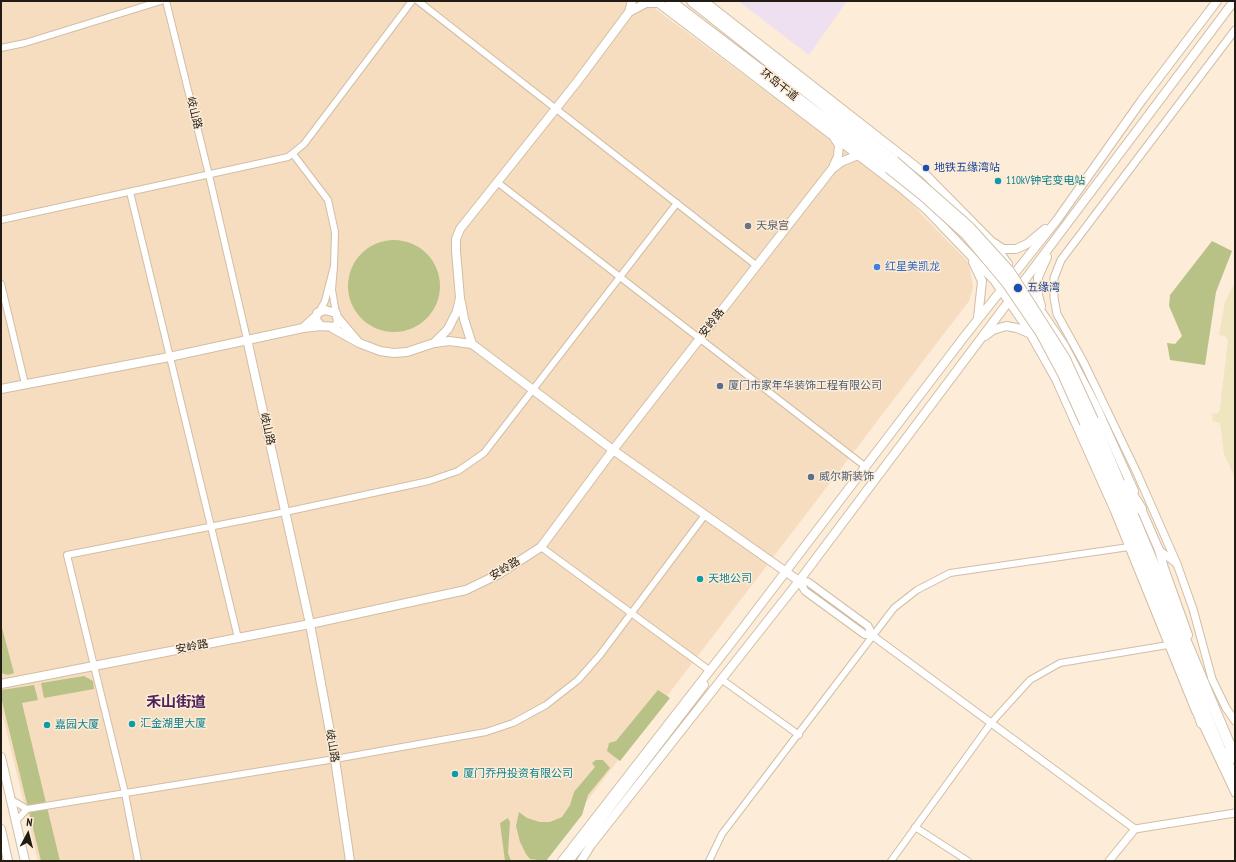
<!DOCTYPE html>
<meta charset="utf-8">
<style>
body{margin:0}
#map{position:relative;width:1236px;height:862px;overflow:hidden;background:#fcecd8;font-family:"PT Sans Narrow",sans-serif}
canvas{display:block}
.frame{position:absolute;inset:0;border:2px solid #231c14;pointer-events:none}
.north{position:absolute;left:8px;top:814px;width:40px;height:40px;-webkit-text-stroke:3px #fcecd8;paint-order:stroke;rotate:7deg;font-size:11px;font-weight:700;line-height:16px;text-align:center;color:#231c14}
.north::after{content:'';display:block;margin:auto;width:14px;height:18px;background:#231c14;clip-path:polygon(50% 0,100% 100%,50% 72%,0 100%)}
</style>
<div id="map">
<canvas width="1236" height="862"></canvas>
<div class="frame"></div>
<div class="north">N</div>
</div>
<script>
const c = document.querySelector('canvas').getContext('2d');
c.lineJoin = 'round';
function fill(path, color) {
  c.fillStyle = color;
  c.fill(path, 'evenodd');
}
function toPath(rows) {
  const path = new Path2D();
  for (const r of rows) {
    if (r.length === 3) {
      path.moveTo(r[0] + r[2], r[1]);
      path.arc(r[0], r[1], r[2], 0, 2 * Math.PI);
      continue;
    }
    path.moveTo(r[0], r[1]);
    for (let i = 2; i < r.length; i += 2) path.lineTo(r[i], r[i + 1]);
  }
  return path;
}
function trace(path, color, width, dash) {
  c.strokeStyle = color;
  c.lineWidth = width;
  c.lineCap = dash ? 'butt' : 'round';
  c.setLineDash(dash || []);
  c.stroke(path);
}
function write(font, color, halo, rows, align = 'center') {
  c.font = font + ' "PT Sans Narrow","Noto Sans SC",sans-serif';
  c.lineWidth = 3;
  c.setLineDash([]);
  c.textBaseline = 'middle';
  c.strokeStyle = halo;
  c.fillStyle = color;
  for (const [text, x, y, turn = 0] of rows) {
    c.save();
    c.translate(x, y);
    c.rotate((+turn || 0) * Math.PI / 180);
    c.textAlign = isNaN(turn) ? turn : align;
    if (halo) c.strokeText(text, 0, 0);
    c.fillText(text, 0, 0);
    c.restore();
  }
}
const built = toPath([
 [1,1,645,1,900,192,969,263,973,287,969,301,541,861,38,861,1,709]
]);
const education = toPath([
 [738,1,847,1,809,55]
]);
const green = toPath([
 [394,286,46],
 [1212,241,1232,251,1216,292,1205,365,1170,360,1167,343,1175,344,1182,336,1169,306,1170,295],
 [1,624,14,673,8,675,1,673],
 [84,676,93,681,94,689,44,698,41,683],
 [34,685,38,700,22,703,60,861,41,861,1,697,1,690],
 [658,690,670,698,620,761,607,751,609,743,616,741],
 [596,760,603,760,610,768,588,795,582,815,546,861,530,859,526,854,520,842,516,826,519,812,527,818,540,822,550,822,562,817,570,805,574,792,595,767,592,763],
 [508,818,510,822,508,853,511,861,505,861,500,823]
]);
const sand = toPath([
 [1235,282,1235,478,1224,454,1220,423,1213,421,1212,414,1218,413,1220,409,1228,340,1225,336,1219,335,1225,302]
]);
const minor = toPath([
 [166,1,209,175,247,339],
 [418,1,757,266],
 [1,48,25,43,161,1],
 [293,154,328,200,335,232,334,266],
 [497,182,866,467],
 [130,192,238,638],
 [1,220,288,157,304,144,412,1],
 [1,284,25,384],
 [319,312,325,301,334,266,332,290,336,313],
 [541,547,709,670],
 [721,679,799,735],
 [10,799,27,809,335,759,486,732,513,723,546,705,578,680,600,655,705,515],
 [15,822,27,809],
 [915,827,968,861],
 [138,861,125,793,67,555,285,512,429,481,458,471,484,453,677,203],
 [709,861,722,834,894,608,917,590,950,573,1129,547],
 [891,861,991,723,1030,680,1060,663,1168,645]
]);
const tertiary = toPath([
 [1159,550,1177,564,1193,609,1212,679,1226,708,1235,721],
 [1177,564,1137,473,1084,363,1057,314,1054,298,1054,278,1061,260,1235,30],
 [799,581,805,591,864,634,873,636,1135,829],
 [799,581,808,582,868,626,873,636],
 [1202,723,1235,793],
 [1109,861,1135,829,1235,813]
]);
const secondary = toPath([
 [656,1,900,187,927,210,994,280,1026,326,1056,379,1115,511,1196,711],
 [704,1,924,173,992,242,1008,264],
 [629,12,646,3,658,3],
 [834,165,838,156,839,145,835,139],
 [994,243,1003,249,1016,249,1027,244,1045,229],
 [973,262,982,281,978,318],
 [1021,282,1064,345,1095,404,1134,491],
 [1041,306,1038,295,1038,277,1047,257],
 [325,310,336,313,338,321,336,327,321,326,316,320,317,313,325,310],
 [316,316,303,328,321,326],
 [332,328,359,343,337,317],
 [985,336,993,330,1006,326,1017,328,1031,334],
 [247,339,310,624,335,759,350,861],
 [359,343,380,351,394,353,407,352,434,343,448,329,457,311,460,298,456,251,456,239,460,229,577,82,629,12,632,1],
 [435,343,449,341,472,344,464,319,461,302],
 [472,344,613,450,799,581],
 [1,389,169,357,303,328],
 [1139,504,1159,550,1164,568,1188,635],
 [1,684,310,624,466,590,499,574,541,547,613,450,832,169,841,162,858,155],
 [1,757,25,861],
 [1,829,8,861],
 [562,861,739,633,964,337,1057,220,1142,100,1217,1],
 [569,861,704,685],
 [581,861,591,845,799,581,1234,1]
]);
const trunk = toPath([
 [670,1,889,168],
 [692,1,894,161],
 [1093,420,1235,758],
 [1085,423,1220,749,1235,778],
 [1126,485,1141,509],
 [1196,706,1202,723]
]);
const trunkBridge = toPath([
 [894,161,969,227,1009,271,1065,359,1093,420],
 [889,168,924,196,966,234,1007,283,1041,333,1063,374,1085,423]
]);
const markers = [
 [926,168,4,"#1a4fb4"],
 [998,181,4,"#0f9aa8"],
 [748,226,4,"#6b7280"],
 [877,267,4,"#3f7fe0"],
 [1018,288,5,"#1a4fb4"],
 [720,386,4,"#5c6f8a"],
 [811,477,4,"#5c6f8a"],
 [700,579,4,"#0f9aa8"],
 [132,724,4,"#0f9aa8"],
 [47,725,4,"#0f9aa8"],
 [455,774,4,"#0f9aa8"]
];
const streetNames = [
 ["环岛干道",779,85,38],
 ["岐山路",194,113,76],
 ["安岭路",712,323,-52],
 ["岐山路",267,429,77],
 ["安岭路",505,569,-31],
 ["安岭路",192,647,-11],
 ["岐山路",332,746,80]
];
const transitNames = [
 ["地铁五缘湾站",934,168],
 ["五缘湾",1027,288]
];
const cultureNames = [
 ["110kV钟宅变电站",1006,181],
 ["天地公司",708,579],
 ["汇金湖里大厦",140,724],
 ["嘉园大厦",55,725],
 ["厦门乔丹投资有限公司",463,774]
];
const worshipNames = [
 ["天泉宫",756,226]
];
const shopNames = [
 ["红星美凯龙",885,267]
];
const serviceNames = [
 ["厦门市家年华装饰工程有限公司",728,386],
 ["威尔斯装饰",819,477]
];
const districtNames = [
 ["禾山街道",176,703]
];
fill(built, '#f6ddbf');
fill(education, '#eedff1');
fill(green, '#b9c286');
fill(sand, '#efe5c0');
trace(minor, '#d1bea6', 8);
trace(tertiary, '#d1bea6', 9);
trace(secondary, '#d1bea6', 10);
trace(trunk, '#d1bea6', 12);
trace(minor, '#fff', 6);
trace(tertiary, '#fff', 7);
trace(secondary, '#fff', 8);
trace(trunk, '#fff', 10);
trace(trunkBridge, '#d1bea6', 12, []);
trace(trunkBridge, '#fff', 10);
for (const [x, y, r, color] of markers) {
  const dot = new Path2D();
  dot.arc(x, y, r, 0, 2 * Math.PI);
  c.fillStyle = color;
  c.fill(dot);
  trace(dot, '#fcecd8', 1.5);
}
write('11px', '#231c14', '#fcecd8', streetNames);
write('11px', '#164399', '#fcecd8', transitNames, 'left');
write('11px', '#0d838f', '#fcecd8', cultureNames, 'left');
write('11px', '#5b616d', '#fcecd8', worshipNames, 'left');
write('11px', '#366cbe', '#fcecd8', shopNames, 'left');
write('11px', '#4e5e75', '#fcecd8', serviceNames, 'left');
write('bold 15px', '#4d2459', '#fcecd8', districtNames);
</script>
